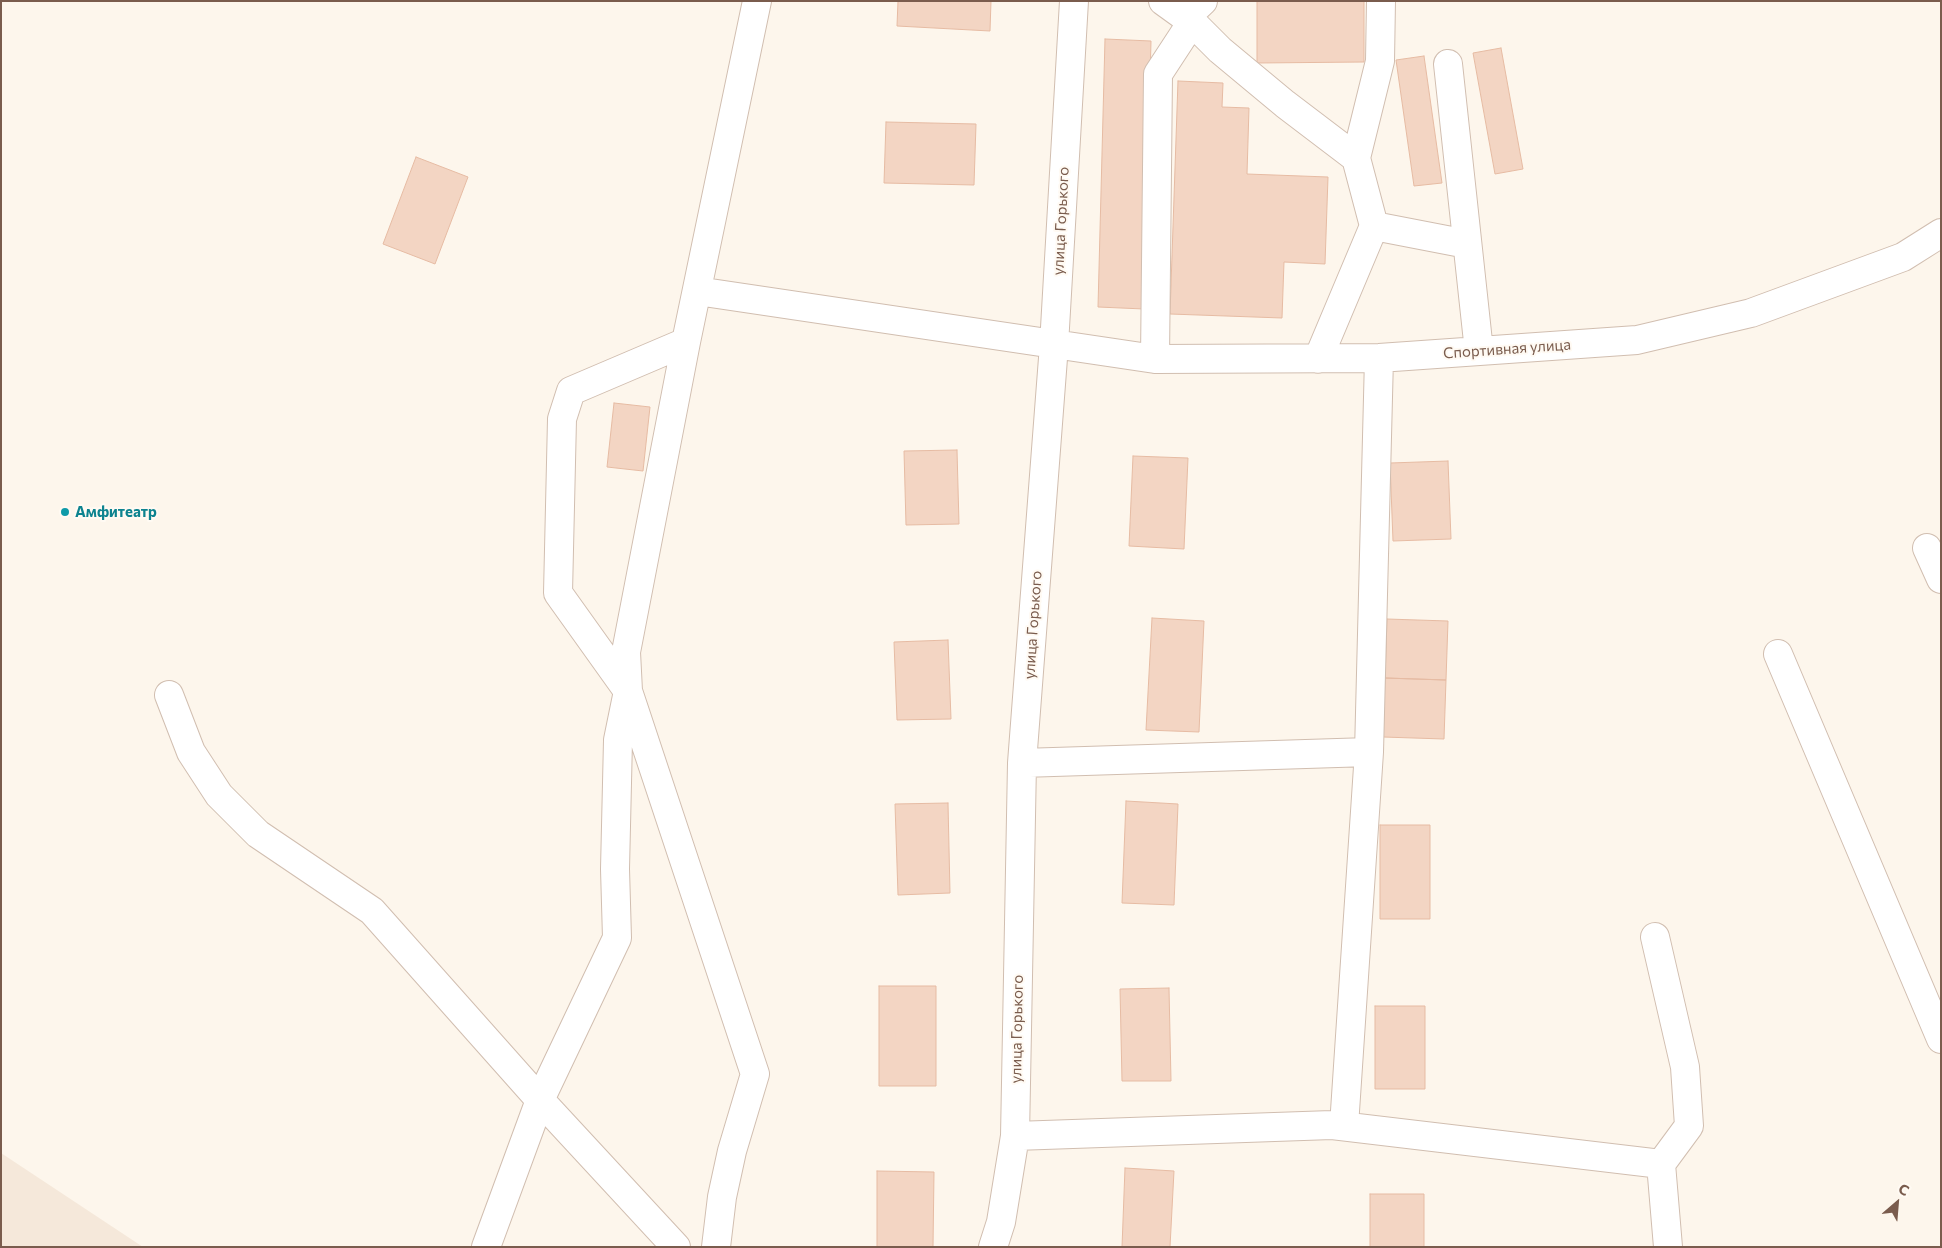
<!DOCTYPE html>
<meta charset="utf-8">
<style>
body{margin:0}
#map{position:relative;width:1942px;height:1248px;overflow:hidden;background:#fdf6ec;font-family:Commissioner,sans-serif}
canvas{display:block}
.frame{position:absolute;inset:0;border:2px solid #7a5c4d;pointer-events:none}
.north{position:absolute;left:1872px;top:1178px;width:50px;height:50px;-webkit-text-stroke:4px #fffaf3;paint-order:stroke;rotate:27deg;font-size:14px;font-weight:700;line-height:20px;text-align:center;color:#7a5c4d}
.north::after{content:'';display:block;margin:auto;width:18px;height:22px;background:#7a5c4d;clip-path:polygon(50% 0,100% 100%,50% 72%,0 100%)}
</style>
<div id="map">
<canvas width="1942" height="1248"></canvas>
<div class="frame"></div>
<div class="north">С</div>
</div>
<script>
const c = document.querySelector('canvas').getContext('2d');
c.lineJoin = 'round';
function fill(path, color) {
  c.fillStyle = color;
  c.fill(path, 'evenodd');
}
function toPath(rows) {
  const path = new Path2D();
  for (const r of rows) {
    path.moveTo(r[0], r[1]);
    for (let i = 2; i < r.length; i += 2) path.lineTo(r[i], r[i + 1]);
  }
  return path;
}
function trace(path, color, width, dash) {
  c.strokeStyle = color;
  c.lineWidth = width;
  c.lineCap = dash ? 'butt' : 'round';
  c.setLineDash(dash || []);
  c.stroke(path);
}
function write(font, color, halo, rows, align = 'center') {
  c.font = font + ' Commissioner,sans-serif';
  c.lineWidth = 4;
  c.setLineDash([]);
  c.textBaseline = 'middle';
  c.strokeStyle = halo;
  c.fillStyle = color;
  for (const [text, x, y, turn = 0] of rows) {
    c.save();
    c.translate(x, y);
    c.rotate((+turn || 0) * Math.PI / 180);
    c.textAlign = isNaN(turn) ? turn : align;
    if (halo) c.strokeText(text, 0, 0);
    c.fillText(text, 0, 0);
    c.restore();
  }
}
const residential = toPath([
 [1,1153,143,1247,1,1247]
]);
const building = toPath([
 [898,1,991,1,990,31,897,26,898,1],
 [1257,1,1364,1,1364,62,1257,63,1257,1],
 [1105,39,1151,41,1144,309,1098,307,1105,39],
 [1501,48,1523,169,1495,174,1473,53,1501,48],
 [1424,56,1442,183,1414,186,1396,60,1424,56],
 [1178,81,1223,83,1222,107,1249,108,1247,174,1328,177,1325,264,1284,262,1282,318,1170,314,1178,81],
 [886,122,976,124,974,185,884,183,886,122],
 [416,157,468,177,435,264,383,244,416,157],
 [614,403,650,407,643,471,607,467,614,403],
 [957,450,959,524,906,525,904,451,957,450],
 [1133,456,1188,458,1184,549,1129,546,1133,456],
 [1448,461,1451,539,1393,541,1390,463,1448,461],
 [1152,618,1204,621,1199,732,1146,730,1152,618],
 [1387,619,1448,621,1446,680,1385,678,1387,619],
 [948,640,951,719,897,720,894,642,948,640],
 [1385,678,1446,680,1444,739,1383,737,1385,678],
 [1126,801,1178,804,1174,905,1122,903,1126,801],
 [948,803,950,893,898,895,895,804,948,803],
 [1380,825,1430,825,1430,919,1380,919,1380,825],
 [879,986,936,986,936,1086,879,1086,879,986],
 [1169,988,1171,1081,1122,1081,1120,989,1169,988],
 [1375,1006,1425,1006,1425,1089,1375,1089,1375,1006],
 [1125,1168,1174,1171,1170,1247,1122,1247,1125,1168],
 [877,1171,934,1172,933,1247,877,1247,877,1171],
 [1370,1194,1424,1194,1424,1247,1370,1247,1370,1194]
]);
const minor = toPath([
 [1163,1,1192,22,1220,50,1285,104,1356,158,1374,226,1318,359],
 [1185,18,1203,1],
 [1448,64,1479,351],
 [1356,158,1380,61,1381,1],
 [1374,226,1467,244],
 [697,291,1155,359,1379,358,1637,340,1751,313,1903,257,1941,233],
 [1155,359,1158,74,1192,22],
 [1927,548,1941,579],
 [1778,654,1941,1039],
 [169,695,191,752,219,795,258,834,372,911,540,1100,676,1247],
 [1022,763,1369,752],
 [1655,937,1685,1067,1689,1126,1661,1164,1668,1247],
 [1344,1126,1369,752,1379,358],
 [1015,1136,1332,1125,1661,1164],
 [486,1247,540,1100,617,938,615,869,618,740,628,691,558,593,562,419,571,391,686,342],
 [716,1247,722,1197,732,1151,755,1074,628,691,626,652,686,342,757,1],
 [993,1247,1001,1222,1015,1136,1022,763,1054,345,1074,1]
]);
const markers = [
 [65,512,5,"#0f9aa8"]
];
const streetNames = [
 ["улица Горького",1061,221,-87],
 ["Спортивная улица",1507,349,-4],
 ["улица Горького",1033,625,-86],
 ["улица Горького",1017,1029,-89]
];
const cultureNames = [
 ["Амфитеатр",75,512]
];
fill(residential, '#f5e8da');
fill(building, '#f3d5c3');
trace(building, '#e6bba3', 1);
trace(minor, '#d1beb0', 30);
trace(minor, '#fff', 28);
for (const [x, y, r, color] of markers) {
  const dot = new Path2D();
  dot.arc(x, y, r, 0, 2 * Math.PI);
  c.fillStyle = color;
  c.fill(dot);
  trace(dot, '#fffaf3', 2);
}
write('15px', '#7a5c4d', '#fffaf3', streetNames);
write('bold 15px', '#0d838f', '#fffaf3', cultureNames, 'left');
</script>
